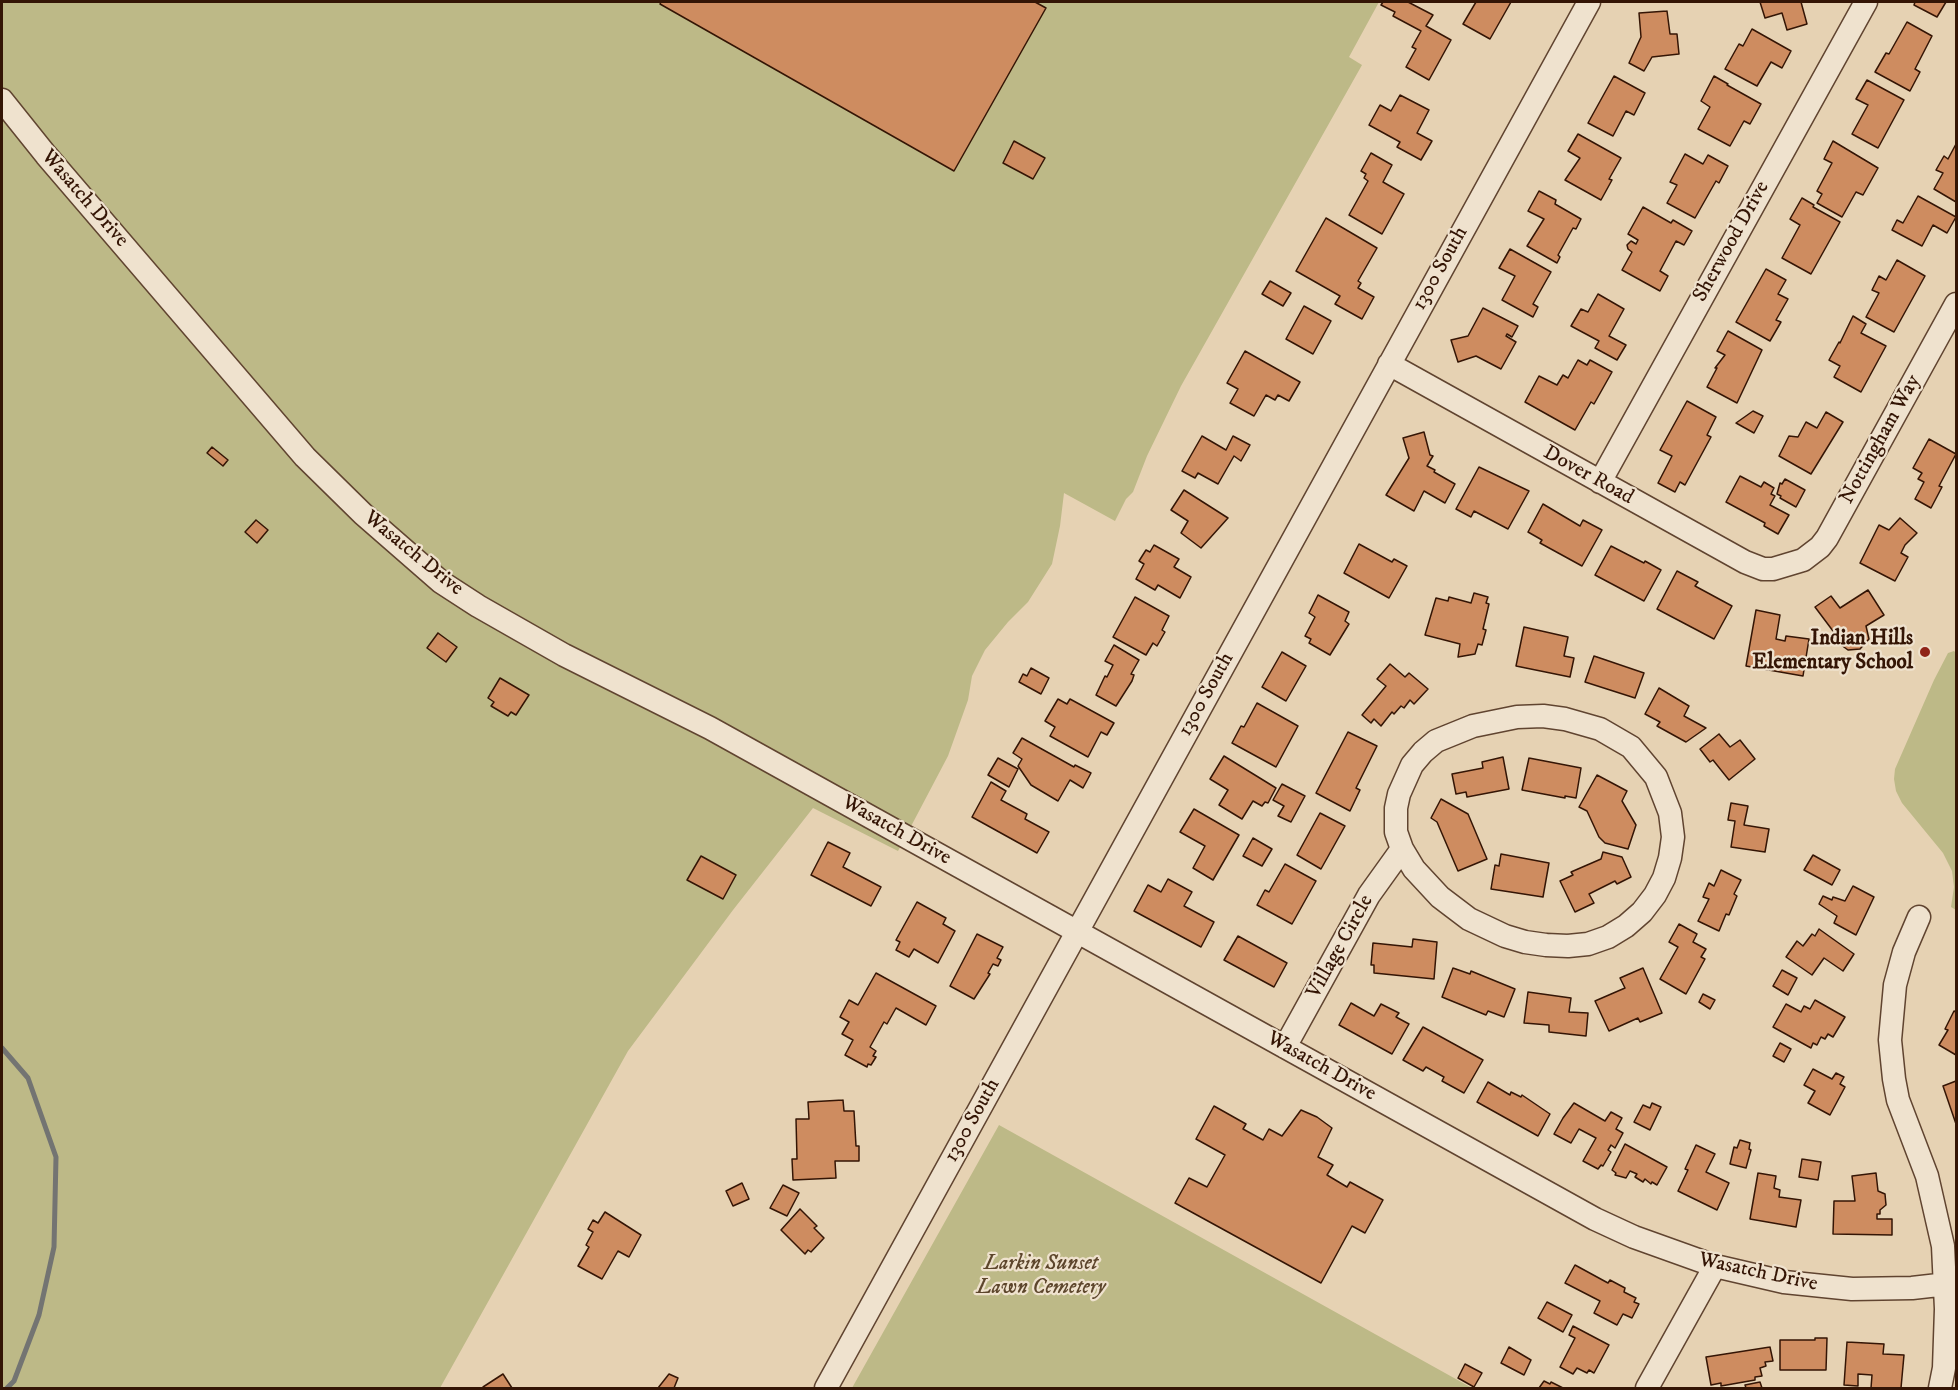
<!DOCTYPE html>
<style>
body{margin:0}
#map{position:relative;width:1958px;height:1390px;overflow:hidden;background:#e6d2b3;font-family:"IM FELL DW Pica",serif}
canvas{display:block}
.frame{position:absolute;inset:0;border:3px solid #341505;pointer-events:none}
</style>
<div id="map">
<canvas width="1958" height="1390"></canvas>
<div class="frame"></div>
</div>
<script>
const c = document.querySelector('canvas').getContext('2d');
c.lineJoin = 'round';
function fill(path, color) {
  c.fillStyle = color;
  c.fill(path, 'evenodd');
}
function toPath(rows) {
  const path = new Path2D();
  for (const r of rows) {
    path.moveTo(r[0], r[1]);
    for (let i = 2; i < r.length; i += 2) path.lineTo(r[i], r[i + 1]);
  }
  return path;
}
function trace(path, color, width, dash) {
  c.strokeStyle = color;
  c.lineWidth = width;
  c.lineCap = dash ? 'butt' : 'round';
  c.setLineDash(dash || []);
  c.stroke(path);
}
function write(font, color, halo, rows, align = 'center') {
  c.font = font + ' "IM FELL DW Pica",serif';
  c.lineWidth = 4.5;
  c.setLineDash([]);
  c.textBaseline = 'middle';
  c.strokeStyle = halo;
  c.fillStyle = color;
  for (const [text, x, y, turn = 0] of rows) {
    c.save();
    c.translate(x, y);
    c.rotate((+turn || 0) * Math.PI / 180);
    c.textAlign = isNaN(turn) ? turn : align;
    if (halo) c.strokeText(text, 0, 0);
    c.fillText(text, 0, 0);
    c.restore();
  }
}
const green = toPath([
 [2,2,1379,2,1349,57,1362,65,1181,386,1147,456,1133,492,1126,499,1115,521,1064,493,1060,526,1052,564,1028,602,1008,622,985,650,972,676,968,700,948,756,898,851,813,808,733,910,628,1051,440,1388,2,1388],
 [1954,651,1956,653,1956,910,1951,907,1954,887,1952,871,1943,853,1902,803,1896,791,1894,779,1895,769,1934,680,1948,653],
 [999,1125,1472,1388,852,1388]
]);
const stream = toPath([
 [2,1048,28,1078,56,1157,54,1247,39,1315,14,1381,7,1388]
]);
const building = toPath([
 [661,2,1035,2,1046,8,954,171,660,4,661,2],
 [1383,2,1408,2,1433,15,1426,26,1451,40,1429,80,1406,67,1416,49,1412,47,1421,31,1393,16,1395,12,1381,5,1383,2],
 [1476,2,1511,2,1490,39,1463,24,1476,2],
 [1760,2,1801,2,1807,24,1787,30,1782,13,1765,18,1760,2],
 [1915,2,1946,2,1937,17,1914,5,1915,2],
 [1667,11,1670,34,1677,34,1679,54,1652,57,1644,71,1629,63,1641,37,1639,13,1667,11],
 [1907,22,1932,36,1915,69,1920,72,1910,91,1875,72,1886,53,1889,54,1907,22],
 [1752,29,1791,51,1782,68,1771,62,1757,86,1725,69,1739,44,1743,46,1752,29],
 [1614,76,1645,93,1634,115,1626,111,1613,136,1588,123,1614,76],
 [1714,76,1728,84,1727,85,1761,104,1750,124,1744,121,1730,146,1698,129,1710,107,1701,101,1714,76],
 [1867,80,1904,100,1878,148,1852,134,1868,105,1856,99,1867,80],
 [1400,95,1429,110,1417,133,1432,141,1421,160,1397,147,1400,142,1369,125,1380,105,1391,111,1400,95],
 [1578,134,1621,158,1609,179,1612,180,1601,200,1565,180,1580,158,1568,151,1578,134],
 [1014,141,1045,158,1033,179,1003,163,1014,141],
 [1833,141,1878,168,1863,195,1856,192,1842,217,1817,203,1822,194,1817,191,1832,163,1824,159,1833,141],
 [1956,144,1956,202,1934,189,1943,173,1936,170,1944,156,1948,159,1956,144],
 [1371,153,1392,165,1383,182,1404,194,1382,234,1349,215,1368,181,1364,178,1366,174,1361,171,1371,153],
 [1685,154,1703,164,1708,155,1728,166,1719,183,1716,181,1695,218,1667,203,1677,185,1670,182,1685,154],
 [1539,191,1556,200,1555,204,1581,219,1576,229,1573,228,1558,255,1560,257,1557,263,1527,246,1544,219,1528,211,1539,191],
 [1918,196,1956,217,1947,233,1933,225,1922,246,1892,230,1897,220,1903,223,1918,196],
 [1802,198,1814,205,1813,207,1840,222,1811,274,1782,258,1800,225,1790,219,1802,198],
 [1643,207,1671,223,1673,220,1692,231,1684,245,1676,241,1660,271,1668,276,1660,291,1622,270,1632,252,1628,249,1627,245,1631,241,1636,244,1638,240,1628,234,1643,207],
 [1326,218,1377,248,1358,281,1361,283,1358,288,1374,297,1362,319,1335,304,1340,296,1296,271,1326,218],
 [1510,249,1551,272,1533,304,1538,307,1533,317,1502,300,1515,276,1499,268,1510,249],
 [1897,260,1925,276,1894,332,1866,317,1879,293,1872,290,1879,276,1886,280,1897,260],
 [1766,269,1786,280,1778,294,1788,299,1776,320,1781,322,1770,341,1736,322,1766,269],
 [1270,281,1291,293,1283,306,1262,294,1270,281],
 [1598,294,1624,309,1609,336,1626,345,1617,360,1595,348,1599,341,1571,326,1581,309,1588,312,1598,294],
 [1304,306,1331,321,1313,354,1286,339,1304,306],
 [1483,308,1518,326,1512,337,1507,334,1506,336,1516,342,1501,369,1476,356,1458,362,1451,340,1468,336,1483,308],
 [1853,316,1866,324,1861,333,1886,346,1861,392,1834,377,1840,366,1829,360,1839,342,1840,343,1853,316],
 [1728,331,1762,350,1737,403,1707,387,1717,368,1715,368,1725,355,1717,351,1728,331],
 [1245,351,1300,382,1289,401,1278,395,1275,400,1266,395,1254,416,1230,403,1238,389,1227,383,1245,351],
 [1578,360,1587,365,1590,360,1612,372,1594,404,1591,402,1575,430,1525,402,1539,376,1557,385,1563,375,1568,378,1578,360],
 [1687,401,1716,417,1707,435,1711,437,1685,485,1680,482,1675,492,1658,483,1672,456,1660,450,1687,401],
 [1753,411,1763,416,1754,433,1736,423,1753,411],
 [1826,412,1843,422,1811,474,1779,456,1789,436,1798,437,1806,422,1817,428,1826,412],
 [1424,432,1430,455,1433,456,1427,466,1435,470,1434,472,1455,484,1445,503,1424,491,1414,511,1386,495,1409,458,1403,438,1424,432],
 [1202,436,1226,450,1233,436,1250,445,1241,461,1234,456,1218,484,1198,473,1195,478,1182,471,1202,436],
 [1929,439,1956,454,1939,486,1942,487,1931,508,1915,499,1924,482,1918,479,1922,473,1913,468,1929,439],
 [212,447,228,460,223,466,207,453,212,447],
 [1479,467,1529,491,1508,529,1474,511,1471,517,1456,509,1479,467],
 [1740,476,1761,487,1764,482,1774,488,1771,494,1775,496,1770,505,1789,515,1778,534,1764,526,1765,523,1726,502,1740,476],
 [1785,479,1805,490,1796,507,1780,498,1781,496,1777,494,1780,483,1782,484,1785,479],
 [1184,490,1228,518,1201,548,1181,533,1188,521,1171,510,1184,490],
 [1543,504,1580,526,1583,520,1602,530,1582,566,1540,543,1542,540,1528,532,1543,504],
 [1900,518,1917,533,1905,545,1901,553,1908,557,1895,581,1860,563,1879,525,1889,530,1900,518],
 [256,520,268,530,257,543,245,532,256,520],
 [1359,544,1392,562,1394,559,1407,566,1389,598,1344,573,1359,544],
 [1154,545,1179,559,1174,567,1191,577,1180,598,1158,585,1155,590,1136,579,1144,564,1139,561,1146,550,1150,552,1154,545],
 [1611,546,1644,563,1645,561,1661,570,1644,601,1595,575,1611,546],
 [1677,571,1698,582,1695,586,1732,606,1714,639,1657,609,1677,571],
 [1868,590,1884,615,1866,626,1869,639,1860,649,1848,650,1837,642,1833,631,1815,607,1831,596,1840,608,1868,590],
 [1474,593,1488,597,1486,603,1489,604,1483,629,1486,630,1482,645,1478,644,1475,654,1458,657,1460,644,1425,635,1436,598,1448,601,1449,597,1471,603,1474,593],
 [1318,595,1349,612,1345,621,1349,624,1330,655,1309,643,1311,639,1305,636,1315,617,1309,613,1318,595],
 [1135,597,1169,616,1162,630,1165,632,1157,646,1153,643,1146,655,1113,637,1135,597],
 [1756,610,1780,615,1776,639,1785,641,1786,636,1809,639,1803,676,1746,666,1756,610],
 [1524,627,1568,637,1564,656,1574,658,1570,677,1516,666,1524,627],
 [438,633,457,647,446,662,427,648,438,633],
 [1114,645,1139,660,1131,674,1134,675,1132,681,1116,706,1096,695,1105,676,1107,677,1113,665,1105,661,1114,645],
 [1282,652,1306,666,1286,701,1262,687,1282,652],
 [1594,656,1644,673,1635,698,1585,682,1594,656],
 [1390,664,1405,677,1409,673,1428,689,1414,704,1410,700,1404,708,1401,706,1394,714,1392,712,1381,726,1374,719,1371,723,1362,715,1386,686,1377,679,1390,664],
 [1031,668,1049,678,1041,694,1019,682,1023,674,1027,676,1031,668],
 [500,678,529,695,516,715,511,712,508,716,491,706,494,702,488,698,500,678],
 [1659,688,1689,706,1684,716,1706,728,1686,742,1657,726,1660,722,1645,714,1659,688],
 [1058,699,1067,704,1070,699,1114,723,1107,735,1101,732,1088,757,1050,736,1055,727,1045,721,1058,699],
 [1257,703,1298,726,1276,767,1232,743,1241,726,1244,727,1257,703],
 [1348,732,1377,746,1356,788,1360,790,1350,811,1316,793,1348,732],
 [1719,734,1730,747,1740,740,1755,759,1729,780,1713,760,1710,762,1700,749,1719,734],
 [1022,738,1074,767,1075,765,1091,773,1083,788,1070,780,1058,801,1031,785,1018,766,1022,759,1013,753,1022,738],
 [1224,756,1276,788,1268,803,1265,802,1262,806,1253,801,1242,819,1219,805,1228,790,1210,779,1224,756],
 [1503,757,1509,789,1467,797,1466,792,1456,794,1452,774,1483,768,1482,762,1503,757],
 [998,758,1018,769,1009,787,988,775,998,758],
 [1529,758,1581,768,1576,798,1565,796,1565,798,1522,790,1529,758],
 [1597,775,1627,791,1622,801,1636,825,1628,849,1605,843,1599,837,1587,811,1579,807,1597,775],
 [991,782,1006,791,1001,800,1027,814,1025,819,1049,832,1037,853,972,817,991,782],
 [1282,784,1305,796,1291,822,1278,816,1284,806,1273,800,1282,784],
 [1441,799,1468,814,1487,859,1458,871,1437,822,1431,818,1441,799],
 [1731,803,1748,806,1744,825,1769,829,1765,852,1731,847,1735,821,1728,820,1731,803],
 [1194,809,1239,835,1213,880,1193,868,1205,846,1180,832,1194,809],
 [1320,813,1345,826,1321,869,1297,855,1320,813],
 [1253,838,1272,849,1262,866,1243,856,1253,838],
 [828,842,850,853,843,867,881,887,871,906,811,875,828,842],
 [1603,852,1622,857,1631,877,1617,884,1615,881,1589,894,1594,903,1575,912,1560,881,1573,875,1571,872,1601,859,1603,852],
 [1501,854,1549,863,1543,897,1491,889,1495,865,1499,866,1501,854],
 [1813,855,1840,870,1832,885,1804,870,1813,855],
 [701,856,736,875,723,899,687,880,701,856],
 [1285,864,1316,881,1292,924,1257,905,1265,890,1269,892,1285,864],
 [1721,870,1741,880,1734,894,1737,896,1729,915,1726,914,1719,931,1698,921,1709,899,1703,897,1709,883,1714,886,1721,870],
 [1168,879,1192,892,1184,906,1214,922,1201,947,1134,911,1148,885,1161,892,1168,879],
 [1853,886,1874,897,1856,935,1834,923,1837,916,1819,904,1823,896,1832,900,1833,897,1845,901,1853,886],
 [917,902,946,918,943,924,955,931,938,963,914,949,909,957,896,950,900,942,896,940,917,902],
 [1679,924,1697,934,1693,942,1706,949,1701,957,1705,959,1686,994,1660,979,1678,947,1669,942,1679,924],
 [1819,929,1854,954,1843,971,1824,958,1812,975,1786,957,1797,941,1803,946,1812,934,1815,936,1819,929],
 [977,934,1003,947,997,958,1001,960,998,966,993,964,988,973,990,974,974,999,950,986,977,934],
 [1238,936,1287,963,1274,987,1224,960,1238,936],
 [1413,939,1437,942,1434,979,1374,973,1374,965,1371,965,1373,943,1412,947,1413,939],
 [1453,968,1470,974,1471,971,1515,989,1504,1017,1488,1011,1486,1015,1442,997,1453,968],
 [1643,968,1662,1013,1640,1022,1638,1018,1609,1031,1595,1001,1625,988,1620,978,1643,968],
 [1782,970,1797,978,1788,995,1773,986,1782,970],
 [876,973,936,1006,926,1025,896,1008,887,1024,884,1022,870,1047,876,1051,873,1056,876,1057,871,1065,868,1064,867,1067,845,1055,853,1040,842,1034,849,1022,840,1017,849,1000,858,1005,876,973],
 [1528,992,1571,998,1569,1012,1588,1013,1586,1036,1549,1032,1549,1025,1524,1023,1528,992],
 [1703,994,1715,1000,1710,1009,1699,1002,1703,994],
 [1815,1000,1845,1017,1833,1037,1828,1034,1825,1039,1821,1037,1817,1045,1813,1043,1811,1048,1773,1027,1786,1004,1801,1012,1804,1006,1810,1009,1815,1000],
 [1351,1003,1374,1016,1381,1004,1399,1013,1396,1017,1409,1024,1392,1054,1339,1025,1351,1003],
 [1954,1011,1956,1012,1956,1055,1939,1045,1948,1030,1945,1029,1954,1011],
 [1423,1027,1483,1060,1464,1093,1442,1081,1444,1077,1426,1067,1423,1071,1403,1060,1423,1027],
 [1780,1043,1791,1049,1784,1062,1773,1056,1780,1043],
 [1813,1069,1832,1079,1836,1073,1844,1077,1840,1084,1845,1087,1830,1115,1808,1103,1815,1091,1804,1085,1813,1069],
 [1956,1081,1956,1124,1943,1086,1956,1081],
 [1488,1082,1510,1095,1511,1092,1521,1097,1522,1095,1550,1114,1538,1136,1477,1102,1488,1082],
 [843,1100,844,1111,854,1111,856,1146,859,1146,859,1161,835,1161,836,1178,793,1180,792,1159,797,1159,796,1119,809,1119,808,1102,843,1100],
 [1574,1103,1605,1121,1611,1112,1622,1118,1616,1129,1623,1133,1615,1148,1611,1145,1608,1150,1611,1152,1603,1166,1601,1165,1598,1169,1583,1161,1596,1138,1579,1129,1571,1143,1554,1134,1563,1118,1574,1103],
 [1652,1103,1661,1107,1650,1130,1634,1122,1643,1105,1650,1108,1652,1103],
 [1214,1106,1246,1124,1243,1129,1263,1140,1269,1129,1282,1136,1301,1110,1317,1117,1332,1128,1318,1157,1333,1165,1327,1175,1347,1187,1350,1182,1383,1200,1365,1233,1352,1226,1321,1283,1175,1203,1189,1178,1207,1187,1225,1155,1196,1139,1214,1106],
 [1740,1140,1750,1143,1749,1149,1751,1150,1746,1168,1730,1164,1734,1147,1737,1148,1740,1140],
 [1625,1144,1667,1167,1657,1185,1652,1182,1651,1184,1645,1179,1643,1182,1635,1177,1637,1174,1630,1171,1626,1178,1615,1175,1616,1173,1612,1170,1625,1144],
 [1696,1145,1715,1154,1706,1172,1729,1183,1717,1210,1678,1191,1688,1170,1685,1169,1696,1145],
 [1802,1159,1821,1162,1818,1180,1799,1177,1802,1159],
 [1758,1173,1776,1176,1774,1188,1780,1190,1779,1197,1801,1200,1796,1227,1750,1219,1758,1173],
 [1876,1173,1878,1191,1885,1194,1886,1205,1880,1210,1880,1214,1877,1214,1877,1219,1892,1219,1892,1235,1833,1234,1834,1201,1855,1201,1852,1176,1876,1173],
 [742,1183,749,1199,733,1206,726,1191,742,1183],
 [783,1185,799,1193,787,1216,770,1208,783,1185],
 [800,1209,817,1226,814,1228,824,1238,811,1252,808,1250,805,1254,781,1230,800,1209],
 [605,1212,641,1235,629,1257,618,1251,602,1279,578,1266,589,1247,586,1245,593,1232,588,1229,593,1220,598,1223,605,1212],
 [1575,1265,1608,1283,1610,1280,1625,1288,1624,1292,1636,1298,1634,1302,1639,1304,1632,1318,1623,1314,1617,1325,1594,1313,1600,1301,1565,1283,1575,1265],
 [1547,1302,1572,1315,1563,1332,1538,1318,1547,1302],
 [1573,1326,1609,1345,1594,1373,1589,1370,1587,1373,1577,1368,1573,1374,1560,1367,1575,1338,1569,1335,1573,1326],
 [1815,1338,1827,1338,1826,1370,1780,1370,1780,1340,1815,1340,1815,1338],
 [1847,1342,1884,1344,1883,1354,1904,1355,1901,1388,1871,1388,1872,1375,1858,1374,1858,1386,1844,1385,1847,1342],
 [1509,1347,1531,1360,1524,1375,1501,1363,1509,1347],
 [1770,1347,1773,1361,1765,1362,1766,1366,1760,1368,1762,1376,1755,1377,1755,1380,1721,1386,1721,1383,1711,1385,1706,1357,1770,1347],
 [1465,1364,1482,1373,1474,1387,1458,1378,1465,1364],
 [503,1374,512,1388,484,1388,483,1387,503,1374],
 [669,1374,678,1378,674,1388,658,1388,669,1374],
 [1544,1381,1550,1384,1551,1382,1563,1388,1539,1388,1544,1381],
 [1760,1382,1762,1388,1746,1388,1745,1385,1760,1382]
]);
const street = toPath([
 [2,100,46,155,305,457,363,514,441,582,478,606,564,655,710,728,1595,1219,1634,1237,1715,1266,1784,1282,1852,1289,1912,1288,1956,1283],
 [1389,364,1745,562,1763,569,1773,569,1803,560,1820,547,1827,538,1956,304],
 [1600,482,1866,2],
 [1543,716,1565,719,1600,729,1631,747,1656,777,1670,813,1673,837,1670,858,1664,878,1655,895,1642,912,1626,926,1608,937,1588,944,1568,946,1546,945,1525,942,1505,936,1469,919,1440,897,1414,869,1402,849,1396,832,1396,808,1399,794,1412,765,1423,752,1436,741,1473,726,1517,717,1543,716],
 [1919,917,1904,952,1895,985,1890,1040,1894,1079,1898,1100,1927,1176,1943,1246,1946,1309,1944,1368,1940,1388],
 [1285,1047,1369,895,1402,849],
 [826,1388,1589,2],
 [1647,1388,1715,1266]
]);
const markers = [
 [1925,652,6,"#8f2418"]
];
const streetNames = [
 ["Wasatch Drive",84,199,49],
 ["Sherwood Drive",1732,242,-61],
 ["1300 South",1441,269,-61],
 ["Nottingham Way",1881,440,-61],
 ["Dover Road",1588,476,29],
 ["Wasatch Drive",413,554,39],
 ["1300 South",1207,695,-61],
 ["Wasatch Drive",896,831,29],
 ["Village Circle",1341,947,-61],
 ["Wasatch Drive",1321,1067,29],
 ["1300 South",973,1121,-61],
 ["Wasatch Drive",1758,1273,12]
];
const poiNames = [
 ["Indian Hills",1913,640],
 ["Elementary School",1913,664]
];
const parkNames = [
 ["Larkin Sunset",1041,1265],
 ["Lawn Cemetery",1041,1289]
];
fill(green, '#bdb987');
trace(stream, '#737472', 5);
fill(building, '#ce8c60');
trace(building, '#341505', 1.5);
trace(street, '#604430', 25);
trace(street, '#efe2ce', 22);
for (const [x, y, r, color] of markers) {
  const dot = new Path2D();
  dot.arc(x, y, r, 0, 2 * Math.PI);
  c.fillStyle = color;
  c.fill(dot);
  trace(dot, '#efe2ce', 2);
}
write('21px', '#341505', '#efe2ce', streetNames);
write('bold 21px', '#341505', '#efe2ce', poiNames, 'right');
write('italic 21px', '#5d462c', '#efe2ce', parkNames);
</script>
